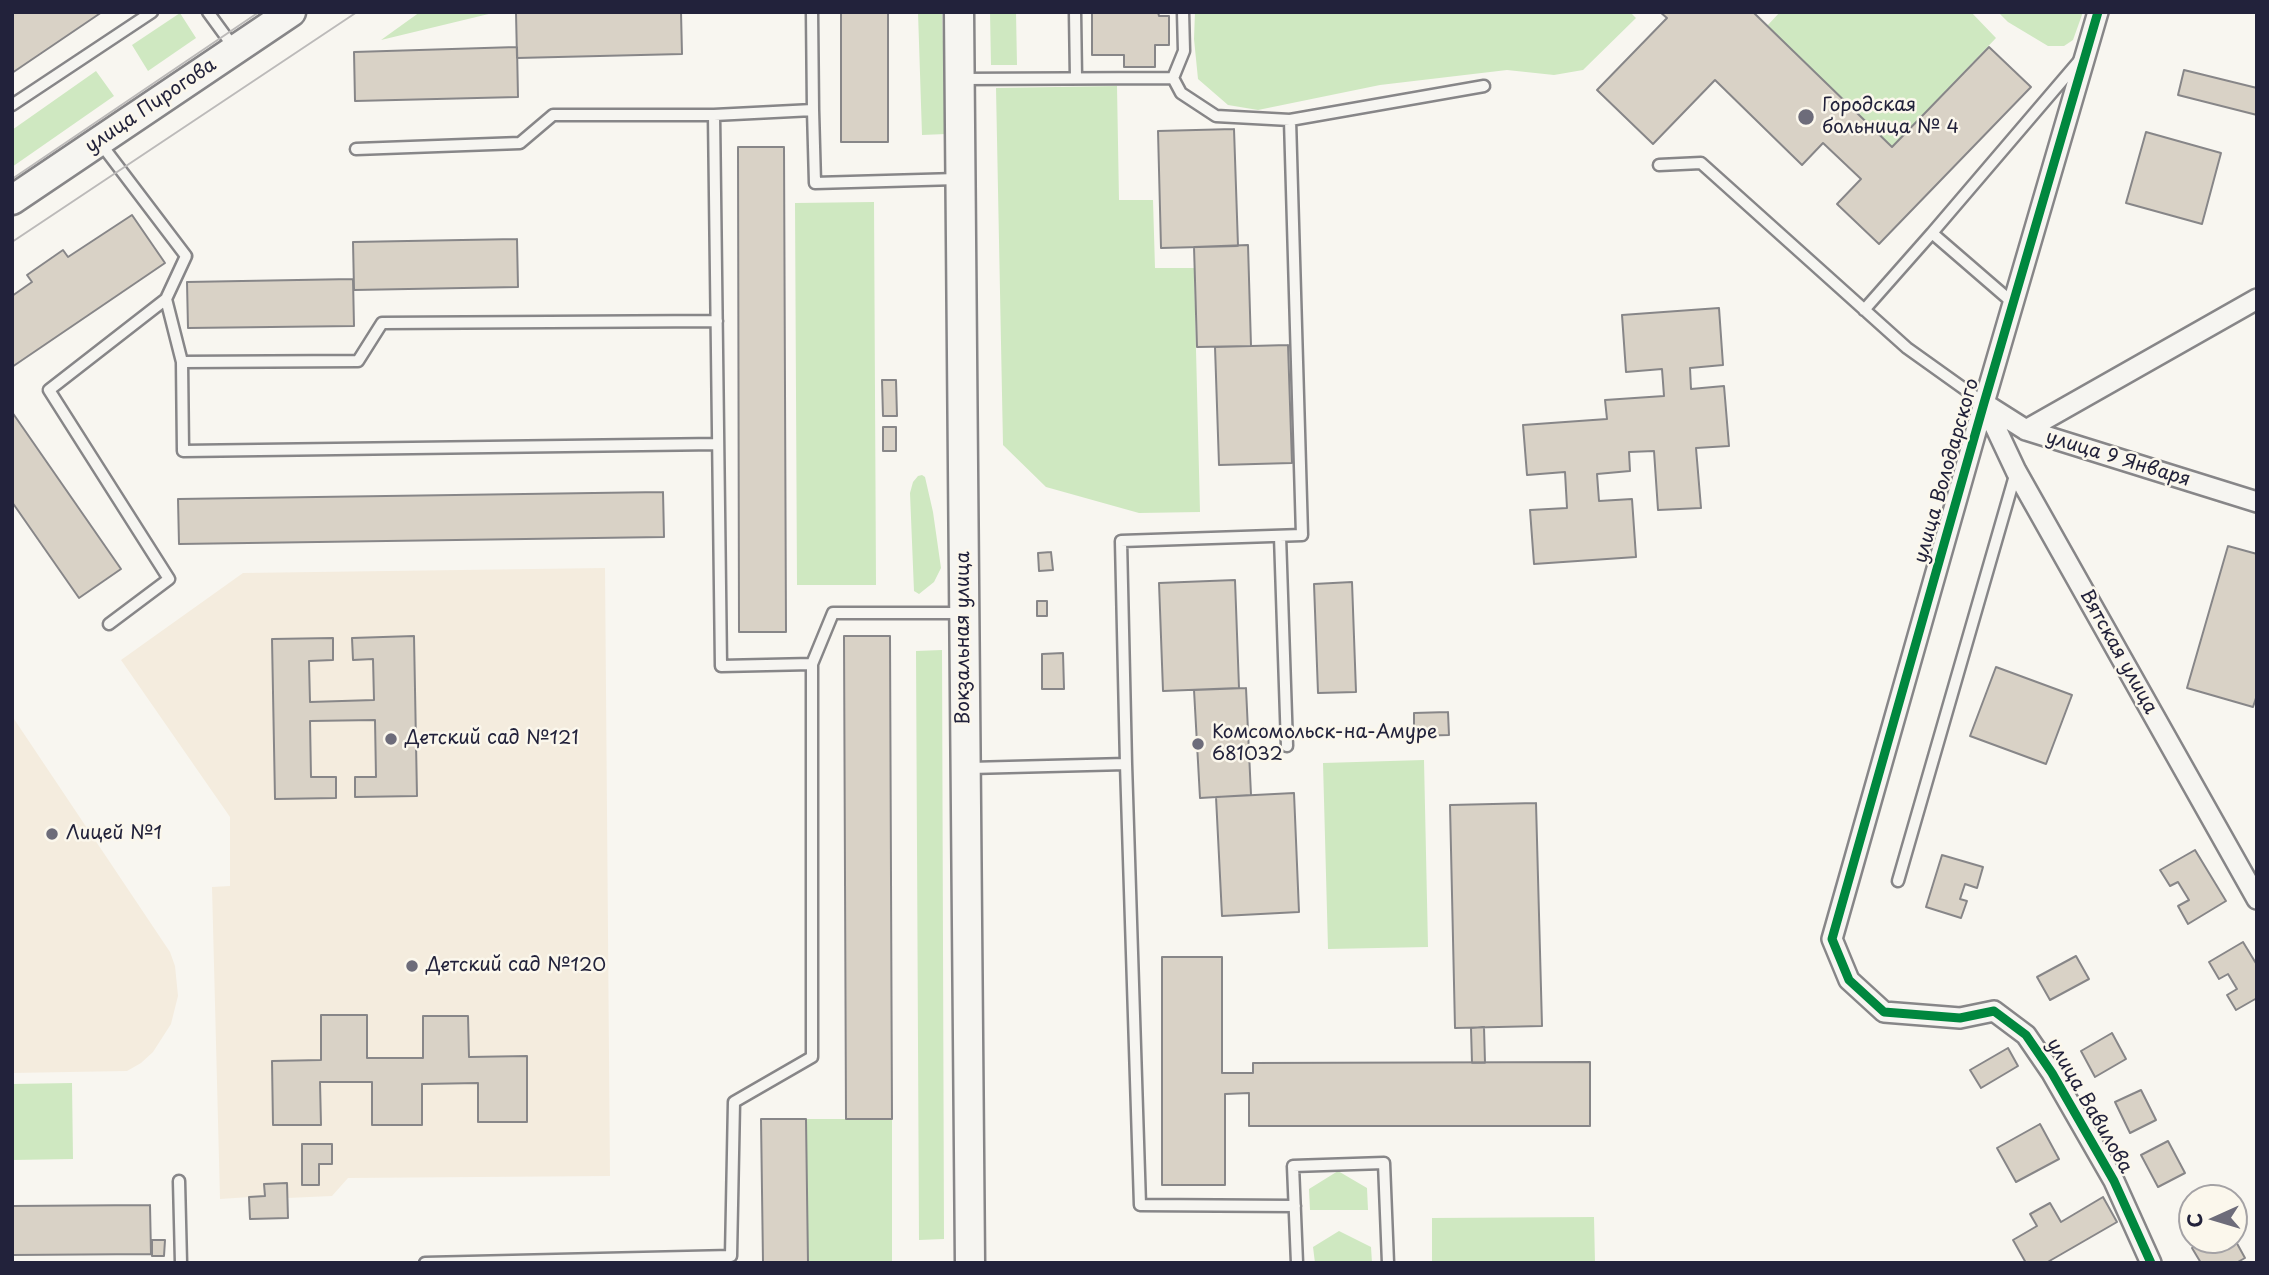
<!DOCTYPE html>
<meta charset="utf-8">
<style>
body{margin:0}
#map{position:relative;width:2269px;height:1275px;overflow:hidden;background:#f8f6f0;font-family:"Playpen Sans",sans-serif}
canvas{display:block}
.frame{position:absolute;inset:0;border:14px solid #22223b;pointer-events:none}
.north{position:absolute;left:2178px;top:1184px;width:70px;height:70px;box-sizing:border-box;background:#fbf7ec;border:2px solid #a4a2a5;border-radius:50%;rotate:266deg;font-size:19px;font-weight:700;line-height:28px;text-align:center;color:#22223b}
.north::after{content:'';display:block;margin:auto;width:24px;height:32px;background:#6d6c7a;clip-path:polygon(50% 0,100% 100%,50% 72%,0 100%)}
</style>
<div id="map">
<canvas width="2269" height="1275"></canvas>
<div class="frame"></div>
<div class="north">С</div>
</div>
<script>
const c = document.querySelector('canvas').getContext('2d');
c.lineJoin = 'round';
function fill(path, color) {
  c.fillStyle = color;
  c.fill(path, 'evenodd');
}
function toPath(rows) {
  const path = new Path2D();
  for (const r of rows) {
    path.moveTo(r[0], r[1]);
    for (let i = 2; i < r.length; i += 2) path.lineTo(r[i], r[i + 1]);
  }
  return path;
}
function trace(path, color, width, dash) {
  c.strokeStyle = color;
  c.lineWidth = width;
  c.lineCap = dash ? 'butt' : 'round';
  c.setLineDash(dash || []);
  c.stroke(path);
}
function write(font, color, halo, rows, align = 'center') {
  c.font = font + ' "Playpen Sans",sans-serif';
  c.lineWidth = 5;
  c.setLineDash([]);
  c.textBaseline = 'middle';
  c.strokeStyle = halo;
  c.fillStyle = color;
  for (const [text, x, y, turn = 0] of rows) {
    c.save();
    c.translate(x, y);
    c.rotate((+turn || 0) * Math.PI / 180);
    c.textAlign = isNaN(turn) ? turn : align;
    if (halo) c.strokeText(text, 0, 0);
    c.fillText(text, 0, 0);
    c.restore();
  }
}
const built = toPath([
 [605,568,610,1176,348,1178,332,1196,287,1198,287,1183,265,1184,265,1196,220,1199,212,887,230,886,230,817,121,660,243,573],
 [12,716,170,952,175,966,178,996,171,1024,153,1052,141,1063,127,1071,12,1073]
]);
const green = toPath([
 [420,12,497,12,381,40],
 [918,12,942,12,946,134,922,135],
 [990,12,1016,12,1017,65,991,65],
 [1195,12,1630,12,1636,18,1583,70,1554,75,1507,70,1380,85,1258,110,1228,105,1198,79,1194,39],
 [1780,12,1971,12,1996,38,1892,147,1767,26],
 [1998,12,2083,12,2073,40,2064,46,2048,46,2008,22],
 [180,13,196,38,148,71,132,45],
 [96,71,114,96,12,167,12,130],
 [1117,86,1119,200,1153,200,1155,268,1194,268,1200,512,1139,513,1046,487,1003,445,996,88],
 [874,202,876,585,797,585,795,203],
 [922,475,925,477,933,512,941,568,934,582,919,594,914,591,910,493,913,482,918,476],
 [942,650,944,1239,919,1240,916,651],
 [1424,760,1428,947,1328,949,1323,763],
 [72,1083,73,1159,12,1160,12,1084],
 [806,1119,892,1119,892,1263,808,1263],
 [1338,1171,1367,1188,1368,1210,1310,1210,1309,1189],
 [1594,1217,1595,1263,1432,1263,1432,1218],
 [1339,1231,1371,1247,1372,1263,1315,1263,1313,1247]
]);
const building = toPath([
 [12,12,102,12,12,73,12,12],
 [681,12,682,54,517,58,516,13,681,12],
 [841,12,888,12,888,142,841,142,841,12],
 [1092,12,1158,12,1159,16,1169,16,1169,45,1155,45,1155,67,1124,67,1124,55,1092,55,1092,12],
 [1660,12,1753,12,1892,147,1989,47,2031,87,1879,244,1837,204,1861,179,1823,143,1802,165,1715,80,1653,144,1597,90,1667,18,1660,12],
 [517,47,518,97,355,101,354,52,517,47],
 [2184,70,2257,88,2257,115,2178,95,2184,70],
 [1234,129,1238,246,1161,248,1158,131,1234,129],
 [2146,132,2221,153,2202,224,2126,203,2146,132],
 [738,147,784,147,786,632,739,632,738,147],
 [132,215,165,263,12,367,12,296,32,282,27,275,63,250,68,257,132,215],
 [517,239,518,287,354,290,353,242,517,239],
 [1248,245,1251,346,1197,347,1194,247,1248,245],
 [353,279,354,326,188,328,187,282,353,279],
 [1719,308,1723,365,1690,368,1691,389,1724,386,1729,446,1696,448,1701,508,1658,510,1654,451,1629,452,1630,471,1597,474,1599,501,1632,499,1636,557,1534,564,1530,510,1567,508,1565,472,1527,475,1523,425,1607,419,1605,400,1664,396,1662,369,1626,372,1622,315,1719,308],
 [1288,345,1292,463,1219,465,1215,347,1288,345],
 [882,380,896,380,897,416,883,416,882,380],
 [12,412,121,569,79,598,12,502,12,412],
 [883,427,896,427,896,451,883,451,883,427],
 [663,492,664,537,179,544,178,499,663,492],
 [2228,546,2257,554,2257,695,2253,707,2187,688,2228,546],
 [1051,552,1053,570,1039,571,1038,553,1051,552],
 [1235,580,1239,688,1163,691,1159,583,1235,580],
 [1352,582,1356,692,1318,693,1314,584,1352,582],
 [1037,601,1047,601,1047,616,1037,616,1037,601],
 [414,636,417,796,355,797,355,777,376,777,375,720,310,721,311,777,336,777,336,798,275,799,272,639,333,638,333,660,309,661,310,702,374,700,373,659,353,660,352,638,414,636],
 [844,636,890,636,892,1119,846,1119,844,636],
 [1063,653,1064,689,1042,689,1042,654,1063,653],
 [1996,667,2072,695,2046,764,1970,736,1996,667],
 [1246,688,1251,795,1200,798,1194,690,1246,688],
 [1448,712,1449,735,1414,736,1414,713,1448,712],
 [1294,793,1299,912,1222,916,1216,797,1294,793],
 [1536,803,1542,1026,1455,1028,1450,805,1536,803],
 [2195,850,2226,901,2188,924,2178,906,2189,900,2178,882,2170,886,2160,870,2195,850],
 [1942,855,1983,867,1977,888,1965,884,1960,899,1967,901,1961,918,1926,907,1942,855],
 [2243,942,2257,965,2257,998,2236,1010,2227,995,2237,989,2228,974,2219,979,2209,962,2243,942],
 [2076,956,2089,979,2050,1000,2037,977,2076,956],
 [1162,957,1222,957,1222,1073,1253,1073,1253,1063,1590,1062,1590,1126,1249,1126,1249,1093,1225,1094,1225,1185,1162,1185,1162,957],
 [321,1015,367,1015,367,1058,423,1058,423,1016,468,1016,469,1057,527,1056,527,1122,478,1122,478,1083,422,1084,422,1125,372,1125,372,1082,320,1082,321,1125,273,1125,272,1061,321,1060,321,1015],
 [1484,1027,1485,1063,1472,1063,1471,1028,1484,1027],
 [2112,1033,2126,1059,2095,1077,2081,1051,2112,1033],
 [2008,1048,2018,1066,1981,1088,1970,1070,2008,1048],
 [2141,1090,2156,1120,2130,1133,2115,1102,2141,1090],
 [761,1119,806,1119,808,1263,763,1263,761,1119],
 [2040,1124,2059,1159,2016,1182,1997,1148,2040,1124],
 [2168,1141,2185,1173,2158,1187,2141,1155,2168,1141],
 [302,1144,332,1144,332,1164,319,1164,319,1185,302,1185,302,1144],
 [287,1183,288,1218,250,1219,249,1197,265,1196,264,1184,287,1183],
 [2103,1197,2117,1222,2046,1263,2026,1263,2013,1240,2037,1226,2030,1214,2050,1203,2061,1222,2103,1197],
 [150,1205,151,1254,12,1255,12,1206,150,1205],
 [2234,1238,2245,1258,2236,1263,2201,1263,2192,1248,2205,1240,2234,1240,2234,1238],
 [152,1240,165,1240,164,1256,152,1256,152,1240]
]);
const lane = toPath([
 [208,12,235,49],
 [812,12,813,110],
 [1075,12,1076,78],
 [1173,78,1181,93,1216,116,1290,120,1484,86],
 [960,79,1173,78,1184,51,1183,12],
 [12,105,152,12],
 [101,144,186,256,166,299],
 [356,149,520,143,553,115,714,115],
 [1659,165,1701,163,1907,348,1984,403],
 [2013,303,1932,233,2079,61],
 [1864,310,1932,233],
 [182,362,358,361,382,323,717,321],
 [1280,536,1287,746],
 [109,624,169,579,49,390,166,299,182,362,183,451,718,444],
 [812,664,721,666,714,115,813,110,815,183,957,179],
 [1126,764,1121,541,1302,535,1290,120],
 [970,768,1126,764,1140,1205,1295,1206],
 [1898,881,2016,472],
 [179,1181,181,1263],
 [425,1263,731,1256,734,1102,812,1057,812,664,833,613,960,613],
 [1297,1263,1293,1166,1384,1163,1388,1263]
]);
const street = toPath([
 [2098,12,1984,403,1832,939,1849,980,1884,1012,1960,1018,1994,1011,2026,1035,2052,1073,2114,1181,2151,1263],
 [1984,403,2016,471,2257,899],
 [1985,404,2026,430,2257,502],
 [2026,430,2257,299]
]);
const secondary = toPath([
 [959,12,970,1263],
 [12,200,291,12]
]);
const tram = toPath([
 [12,179,259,12],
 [12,242,357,12]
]);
const cycleway = toPath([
 [2098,12,1984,403,1832,939,1849,980,1884,1012,1960,1018,1994,1011,2026,1035,2052,1073,2114,1181,2151,1263]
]);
const markers = [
 [1806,117,9,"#6d6c7a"],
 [391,739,7,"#6d6c7a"],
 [1198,744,7,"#6d6c7a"],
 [52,834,7,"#6d6c7a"],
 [412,966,7,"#6d6c7a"]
];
const streetNames = [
 ["улица Пирогова",151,106,-34],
 ["улица 9 Января",2118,459,17],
 ["улица Володарского",1947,471,-74],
 ["Вокзальная улица",964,638,-90],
 ["Вятская улица",2118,652,61],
 ["улица Вавилова",2089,1106,60]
];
const poiNames = [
 ["Городская",1822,106],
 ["больница № 4",1822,128],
 ["Комсомольск-на-Амуре",1212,733],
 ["681032",1212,755],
 ["Детский сад №121",405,739],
 ["Лицей №1",66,834],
 ["Детский сад №120",426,966]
];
fill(built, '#f4ecde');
fill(green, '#cfe8c1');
fill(building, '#d9d2c6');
trace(building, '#878688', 2);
trace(lane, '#878688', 15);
trace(street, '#878688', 24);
trace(secondary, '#878688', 33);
trace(lane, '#f6f5f1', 10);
trace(street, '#f6f5f1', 19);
trace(secondary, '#f6f5f1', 28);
trace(tram, '#bcbab9', 2);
trace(cycleway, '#00873e', 9);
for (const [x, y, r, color] of markers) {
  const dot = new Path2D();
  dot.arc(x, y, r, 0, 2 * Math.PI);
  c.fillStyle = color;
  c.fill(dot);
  trace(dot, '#fbf7ec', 2.5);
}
write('19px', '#22223b', '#fbf7ec', streetNames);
write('19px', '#22223b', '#fbf7ec', poiNames, 'left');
</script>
